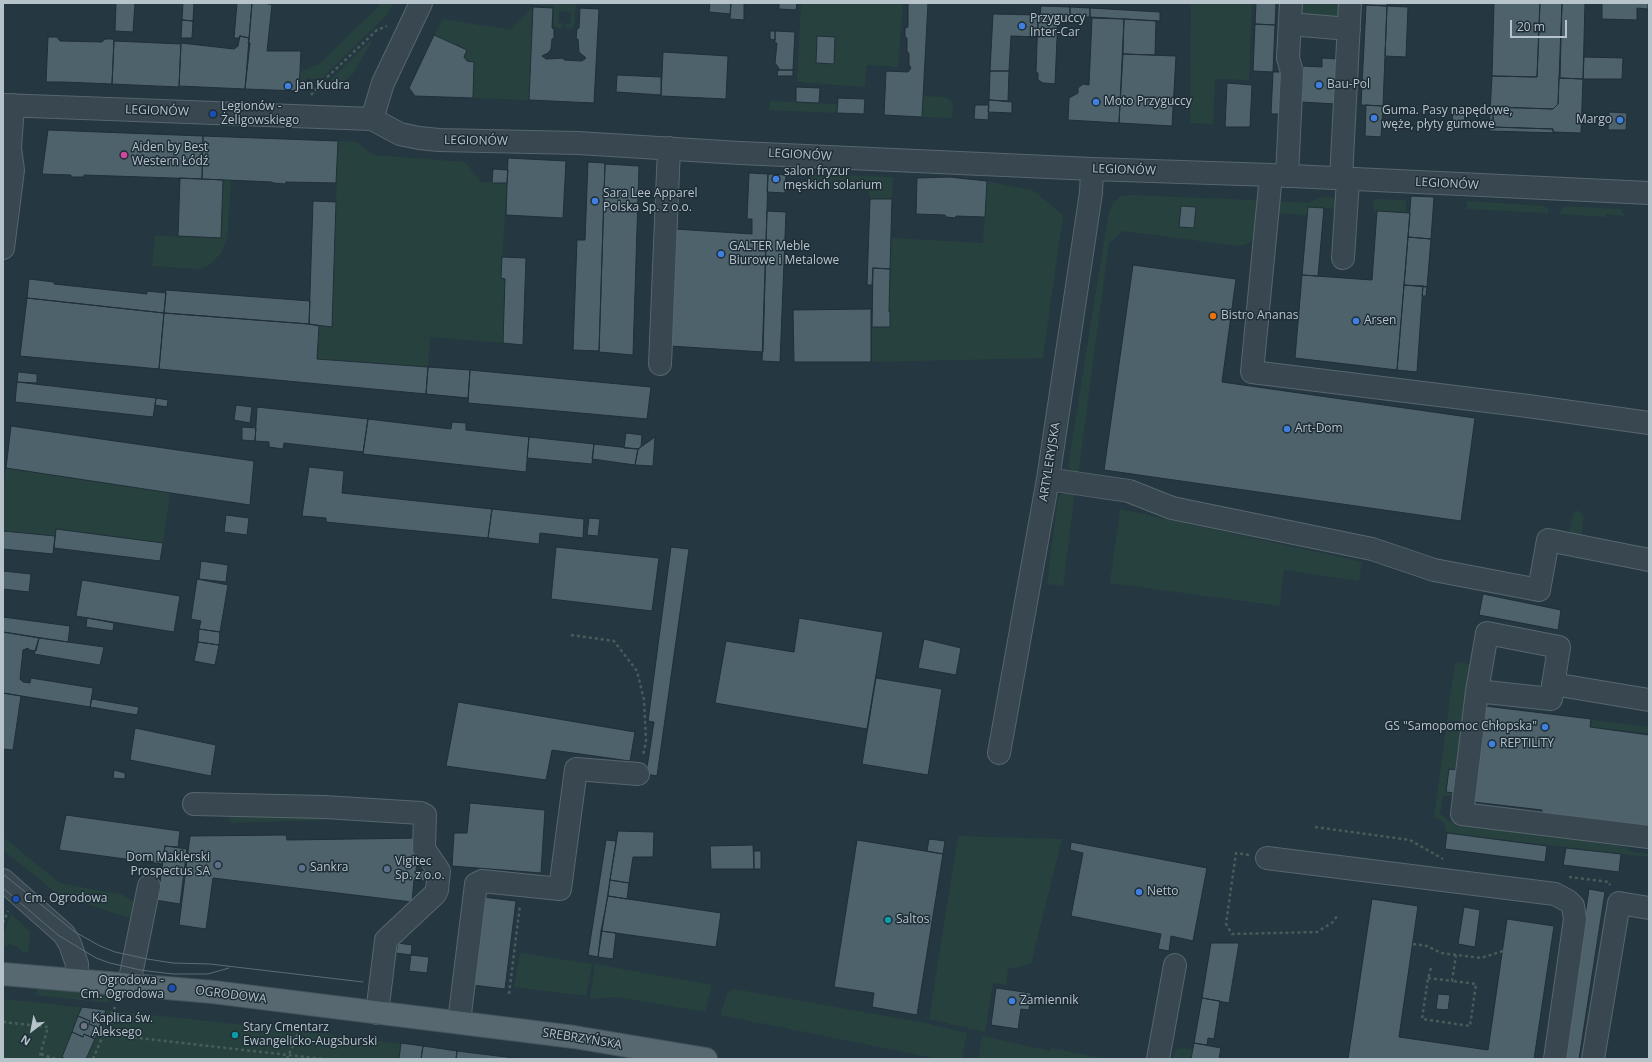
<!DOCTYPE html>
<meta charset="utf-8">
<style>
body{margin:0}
#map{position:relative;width:1652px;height:1062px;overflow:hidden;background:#253741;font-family:"Open Sans",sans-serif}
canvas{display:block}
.frame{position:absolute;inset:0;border:4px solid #b6c3cb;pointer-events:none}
.north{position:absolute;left:12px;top:1010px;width:40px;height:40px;-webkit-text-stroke:3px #1e2d36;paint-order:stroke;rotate:212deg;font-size:11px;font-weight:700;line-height:16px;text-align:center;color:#b6c3cb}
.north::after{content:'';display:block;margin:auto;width:14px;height:18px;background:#b6c3cb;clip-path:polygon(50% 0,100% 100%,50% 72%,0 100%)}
.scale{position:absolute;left:1510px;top:20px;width:57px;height:18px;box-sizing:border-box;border:2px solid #b6c3cb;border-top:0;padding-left:5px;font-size:12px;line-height:14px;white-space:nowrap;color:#b6c3cb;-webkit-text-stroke:3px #1e2d36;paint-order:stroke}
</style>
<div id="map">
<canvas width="1652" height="1062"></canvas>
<div class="frame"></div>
<div class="north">N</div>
<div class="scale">20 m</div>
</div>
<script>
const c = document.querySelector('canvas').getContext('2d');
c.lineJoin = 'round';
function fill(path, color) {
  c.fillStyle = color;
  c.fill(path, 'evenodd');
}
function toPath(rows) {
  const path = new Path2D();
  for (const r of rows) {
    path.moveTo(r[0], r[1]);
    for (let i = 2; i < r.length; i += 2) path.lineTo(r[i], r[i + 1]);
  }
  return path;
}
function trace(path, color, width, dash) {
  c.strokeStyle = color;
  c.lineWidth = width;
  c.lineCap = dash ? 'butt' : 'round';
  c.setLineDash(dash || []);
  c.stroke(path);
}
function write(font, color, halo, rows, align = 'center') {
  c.font = font + ' "Open Sans",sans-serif';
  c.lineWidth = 3;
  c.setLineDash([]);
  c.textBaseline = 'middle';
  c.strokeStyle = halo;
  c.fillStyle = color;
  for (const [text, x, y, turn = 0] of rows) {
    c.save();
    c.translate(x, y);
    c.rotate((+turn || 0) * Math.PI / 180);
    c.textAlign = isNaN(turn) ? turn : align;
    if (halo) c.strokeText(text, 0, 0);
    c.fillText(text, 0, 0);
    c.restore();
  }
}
const green = toPath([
 [382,3,394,3,387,15,321,79,306,78,304,89,299,88,300,72,319,64],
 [534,3,576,3,574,25,571,29,566,28,566,24,570,24,571,12,559,11,558,23,563,23,562,28,556,28,554,26,554,6,533,5],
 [801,3,903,3,898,67,867,65,865,87,797,82],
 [1191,3,1252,3,1249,80,1215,79,1213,124,1190,123],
 [1300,3,1339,3,1339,18,1299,16],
 [533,7,529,100,473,98,474,62,467,61,464,57,467,50,434,35,443,19,510,30],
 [371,40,372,41,353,74,340,84,332,87,323,87],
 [923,96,945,97,950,100,953,104,952,118,922,117],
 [770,101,837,104,837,113,769,110],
 [338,141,357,142,373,155,465,162,481,182,507,183,501,278,505,279,503,343,430,337,428,367,317,359,319,326,332,327],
 [813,174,893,177,892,199,870,199,869,191,809,187,809,177],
 [223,180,231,180,227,240,221,253,214,261,206,267,198,269,152,266,155,236,221,238],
 [987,181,1034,191,1063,215,1043,358,872,362,872,327,890,327,890,312,889,312,891,238,983,243],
 [1130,195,1255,200,1261,204,1255,238,1247,244,1239,246,1123,231,1109,243,1078,475,1068,467,1108,216,1113,203,1121,196],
 [1181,206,1196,207,1194,228,1179,227],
 [1322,197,1340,198,1339,209,1308,207,1307,215,1274,213,1278,201,1308,203],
 [1374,199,1406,200,1406,212,1373,211],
 [1467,201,1544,206,1548,209,1548,213,1466,209],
 [1564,206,1620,209,1625,216,1606,214,1606,217,1560,214,1561,210],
 [6,468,170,493,163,543,56,529,55,536,3,531,3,494],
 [1067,492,1075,493,1063,586,1047,584,1058,498,1061,494],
 [1120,509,1362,562,1359,581,1284,570,1280,606,1110,583],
 [1576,511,1579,511,1584,517,1581,538,1569,535,1573,514],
 [1455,662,1471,664,1457,770,1449,770,1446,792,1454,793,1454,795,1443,796,1440,814,1458,827,1461,825,1625,847,1632,852,1649,854,1649,857,1447,833,1444,822,1434,817],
 [1592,720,1649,727,1649,733,1591,727],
 [315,814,326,820,231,823,228,817],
 [958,836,1062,839,1031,964,1008,969,1006,985,993,983,985,1032,929,1019],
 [3,837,60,883,123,895,134,902,130,918,60,896,3,850],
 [11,914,30,931,28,953,23,952,17,946,9,944,3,948,3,935],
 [520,953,592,964,586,996,514,987],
 [595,964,712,985,705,1012,617,997,590,999],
 [38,986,105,994,108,998,108,1003,36,995],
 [734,989,925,1023,967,1033,962,1059,939,1059,720,1015,728,992],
 [3,999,299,1031,522,1059,3,1059],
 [982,1036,1050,1051,1051,1048,1107,1059,978,1059],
 [1180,1048,1193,1050,1191,1059,1172,1059,1176,1050]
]);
const building = toPath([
 [116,3,135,3,133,32,115,31,116,3],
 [183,3,194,3,193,21,182,20,183,3],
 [237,3,252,3,249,38,240,36,239,38,234,38,237,3],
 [252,3,265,3,272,5,267,51,301,51,299,91,245,89,252,3],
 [710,3,731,3,730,14,709,12,710,3],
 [731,3,744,3,744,20,730,19,731,3],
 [779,3,797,3,796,10,779,9,779,3],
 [908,3,928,3,922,117,884,115,886,71,908,72,911,68,909,65,909,53,907,52,907,38,905,37,905,28,908,27,908,3],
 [1256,3,1276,3,1275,25,1255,24,1256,3],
 [1366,3,1387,3,1387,6,1366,5,1366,3],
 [1494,3,1540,3,1537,77,1492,76,1494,3],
 [1540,3,1562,3,1558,104,1553,109,1493,107,1493,127,1553,129,1553,132,1558,133,1489,131,1492,76,1537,77,1540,3],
 [1562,3,1585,3,1583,79,1560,78,1562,3],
 [1602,3,1648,3,1648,9,1637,8,1637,20,1602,19,1602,3],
 [1366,5,1387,6,1383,106,1361,105,1366,5],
 [1041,6,1070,7,1070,17,1040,16,1041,6],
 [1387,6,1408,7,1406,57,1385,56,1387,6],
 [533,7,553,8,552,28,554,29,554,38,552,39,551,49,548,53,542,56,546,59,564,58,564,60,582,61,586,58,579,52,578,39,576,39,577,29,579,28,580,8,599,9,594,103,529,100,533,7],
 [1070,7,1090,8,1090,17,1070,17,1070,7],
 [1090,8,1160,12,1160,21,1090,17,1090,8],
 [993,14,1038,15,1038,37,1011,36,1009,71,990,71,993,14],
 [1038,15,1058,16,1055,84,1043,83,1038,80,1038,73,1036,72,1038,15],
 [1092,18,1124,19,1119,123,1068,120,1069,98,1078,93,1078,88,1083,84,1089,85,1092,18],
 [1124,19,1156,21,1155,55,1123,54,1124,19],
 [182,20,193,21,192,38,181,38,182,20],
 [1255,24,1275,25,1273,72,1253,71,1255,24],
 [770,31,775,31,775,40,770,39,770,31],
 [775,31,795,32,793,70,778,70,779,68,775,63,777,43,775,43,775,31],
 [434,35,467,50,464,57,467,61,474,62,473,98,415,96,409,88,434,35],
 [240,36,249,38,248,43,250,43,245,89,179,86,181,43,234,49,238,46,240,36],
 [817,36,835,37,834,64,816,63,817,36],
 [48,37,57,37,60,41,102,42,105,39,114,39,112,84,62,82,46,82,48,37],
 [114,41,181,44,179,87,112,84,114,41],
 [663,52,728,56,726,99,661,96,663,52],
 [1123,54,1176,56,1172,126,1119,123,1123,54],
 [1584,57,1623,58,1622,79,1583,79,1584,57],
 [1322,58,1337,59,1336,104,1301,102,1303,66,1322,67,1322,58],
 [778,70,793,70,793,76,777,76,778,70],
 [990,71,1009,71,1008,101,989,100,990,71],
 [1273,72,1287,72,1284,114,1271,114,1273,72],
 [617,75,661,77,661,95,616,92,617,75],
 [1559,78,1583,79,1581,133,1553,132,1553,129,1493,127,1493,107,1553,109,1558,104,1559,78],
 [1227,83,1252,85,1250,127,1225,127,1227,83],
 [796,87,820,88,819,103,796,102,796,87],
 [838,98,865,99,864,114,837,113,838,98],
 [989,100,1012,102,1012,113,988,112,989,100],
 [975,105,989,105,988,120,974,119,975,105],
 [1366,105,1383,106,1381,137,1365,136,1366,105],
 [1453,110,1465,110,1464,128,1452,127,1453,110],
 [1609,112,1627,113,1626,130,1608,130,1609,112],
 [48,130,203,136,202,179,84,175,84,177,71,177,71,175,42,174,48,130],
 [203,136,338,141,336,183,286,182,285,184,273,183,272,182,202,179,203,136],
 [508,158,566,161,563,218,506,215,508,158],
 [588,162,605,163,599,351,573,350,577,240,585,240,588,162],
 [605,164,639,166,633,355,599,352,605,164],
 [493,169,508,170,507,183,492,183,493,169],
 [749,173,768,174,763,352,670,346,675,229,752,234,752,219,747,219,749,173],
 [768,174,786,175,785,193,767,192,768,174],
 [949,177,987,181,985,217,956,216,955,218,946,217,945,215,916,214,917,178,949,177],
 [180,178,223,180,221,238,178,236,180,178],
 [1411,196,1434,197,1431,239,1408,237,1411,196],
 [870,199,892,199,890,269,873,268,872,285,867,285,870,199],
 [313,201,336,202,332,327,309,324,313,201],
 [1181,206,1196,207,1194,228,1179,227,1181,206],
 [1308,207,1324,208,1318,276,1302,275,1308,207],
 [767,211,786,212,780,362,762,361,767,211],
 [1377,211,1410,213,1397,370,1295,358,1302,275,1372,280,1377,211],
 [1408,237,1431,239,1427,287,1404,285,1408,237],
 [502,257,526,258,523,345,503,343,505,279,501,278,502,257],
 [1133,265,1236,279,1222,382,1475,418,1461,521,1104,470,1133,265],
 [873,268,890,269,889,312,890,311,890,327,872,327,873,268],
 [29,279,54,282,54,284,147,294,147,291,166,293,164,313,27,298,29,279],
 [1404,285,1423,286,1417,372,1397,370,1404,285],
 [1423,286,1427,287,1426,296,1422,296,1423,286],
 [166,290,310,301,309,324,164,313,166,290],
 [27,298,164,313,159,369,20,356,27,298],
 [871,309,871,362,794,362,793,310,871,309],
 [164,313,309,324,319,326,317,359,428,367,426,394,159,369,164,313],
 [428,367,470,370,468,398,426,394,428,367],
 [470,370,651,387,647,419,468,403,470,370],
 [18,372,37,374,37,383,17,382,18,372],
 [17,382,156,398,153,417,15,402,17,382],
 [156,398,168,400,167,407,155,405,156,398],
 [236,405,252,407,250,423,234,420,236,405],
 [257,407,368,419,363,452,284,443,283,449,269,447,269,442,255,441,257,407],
 [368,419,451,429,452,422,466,423,466,430,529,437,526,472,363,454,368,419],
 [11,426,254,461,250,505,6,468,11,426],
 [242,427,256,428,255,441,242,440,242,427],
 [626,433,642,435,641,447,638,449,624,448,626,433],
 [529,437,594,444,592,464,527,458,529,437],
 [655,437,653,466,635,465,638,449,655,437],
 [594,444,638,449,635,465,592,459,594,444],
 [309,467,344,471,342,493,492,509,488,538,326,522,326,518,302,516,309,467],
 [492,509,584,519,583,538,540,533,539,544,488,538,492,509],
 [226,515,249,518,247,535,224,532,226,515],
 [589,518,600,519,598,536,587,535,589,518],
 [56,529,163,543,160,561,54,548,56,529],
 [3,531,55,536,53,554,3,549,3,531],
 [556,547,659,558,652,611,551,599,556,547],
 [671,547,689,549,657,776,646,774,654,722,648,721,671,547],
 [201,561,228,565,226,582,199,579,201,561],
 [3,571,31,574,29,592,3,589,3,571],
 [197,579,228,585,220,632,199,629,201,621,191,619,197,579],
 [82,580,180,596,174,632,76,616,82,580],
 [1483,594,1561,610,1558,630,1479,615,1483,594],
 [3,617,70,626,68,642,3,632,3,617],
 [87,618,114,623,113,631,86,627,87,618],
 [799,618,883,632,867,729,715,703,726,641,794,652,799,618],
 [199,629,220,632,219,645,198,642,199,629],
 [3,632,39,638,36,651,29,650,28,648,23,650,20,679,23,682,30,683,31,678,93,688,90,707,3,693,3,632],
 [39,638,104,647,100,665,34,654,39,638],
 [924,639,961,648,956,675,918,668,924,639],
 [198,642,219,645,215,665,194,661,198,642],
 [876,678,942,689,928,775,862,764,876,678],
 [3,693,21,696,13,750,3,749,3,693],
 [92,699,139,707,137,715,90,707,92,699],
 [458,702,635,732,630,761,552,750,546,780,446,766,458,702],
 [1485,706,1591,719,1590,727,1649,735,1649,831,1542,818,1542,810,1473,802,1485,706],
 [135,728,216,745,211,776,130,760,135,728],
 [1449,769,1457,770,1454,793,1446,792,1449,769],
 [114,770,125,773,125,779,113,778,114,770],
 [470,803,545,810,541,873,452,866,454,833,467,833,470,803],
 [66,815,180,831,178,847,165,846,162,864,59,850,66,815],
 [618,831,654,832,653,857,633,857,629,883,610,880,618,831],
 [1447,833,1547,846,1545,862,1445,849,1447,833],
 [286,835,287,840,420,838,416,870,426,871,424,881,414,880,412,902,213,878,206,929,179,925,190,836,286,835],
 [929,839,945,841,943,854,927,851,929,839],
 [606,840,616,841,598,957,588,955,606,840],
 [857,840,943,854,917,1015,872,1007,874,993,834,987,857,840],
 [1071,842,1207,868,1193,941,1171,936,1169,951,1158,949,1161,934,1071,916,1083,853,1070,850,1071,842],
 [753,845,754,869,711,869,710,846,753,845],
 [165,846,187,849,180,904,155,900,157,882,160,882,165,846],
 [1566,848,1621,854,1619,872,1563,865,1566,848],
 [754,851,761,851,761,869,754,869,754,851],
 [610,880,629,883,627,899,608,896,610,880],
 [1589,889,1605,892,1579,1059,1564,1059,1589,889],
 [608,896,721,913,716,947,601,931,608,896],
 [483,897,516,901,505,989,472,985,483,897],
 [1372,899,1418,906,1399,1037,1488,1050,1507,919,1554,926,1534,1059,1348,1059,1372,899],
 [1464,907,1480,910,1475,947,1458,944,1464,907],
 [601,931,616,933,613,959,598,957,601,931],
 [398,943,412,945,411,955,396,953,398,943],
 [1211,943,1239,943,1229,1003,1202,998,1211,943],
 [411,955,429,957,427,973,409,971,411,955],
 [996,988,1031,993,1029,1010,1021,1009,1018,1029,991,1025,996,988],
 [1438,994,1450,995,1448,1010,1436,1009,1438,994],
 [1202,998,1220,1001,1214,1039,1208,1038,1207,1045,1194,1043,1202,998],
 [82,1007,106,1010,99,1028,89,1024,90,1021,78,1016,82,1007],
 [78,1016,90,1021,89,1024,99,1028,95,1039,84,1034,83,1037,72,1032,78,1016],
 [72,1032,83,1037,84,1034,95,1039,86,1059,66,1059,62,1057,72,1032],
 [401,1043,423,1046,421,1059,399,1059,401,1043],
 [1194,1043,1221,1048,1219,1059,1191,1059,1194,1043],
 [423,1046,457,1051,456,1059,421,1059,423,1046],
 [457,1051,522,1059,456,1059,457,1051]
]);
const path = toPath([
 [311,95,320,84,377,30,387,26],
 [571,635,614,641,637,671,644,700,646,741,643,756],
 [1315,827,1410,840,1443,859],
 [1249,855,1236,853,1226,924,1232,934,1317,932,1333,922,1337,916],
 [1569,877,1609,882,1610,885],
 [3,923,8,911],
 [1413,944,1427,946,1441,953,1481,958,1503,951],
 [1431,968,1428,978,1422,1019,1470,1026,1476,984,1452,981],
 [1428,978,1452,981,1456,955],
 [509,994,520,905],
 [3,1022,48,1027,39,1059],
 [104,1034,323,1059],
 [41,1054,55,1059],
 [93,1059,115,1007],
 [287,1059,299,1031,299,1023]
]);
const minor = toPath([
 [1290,24,1349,29],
 [3,105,372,119,400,134,419,138,439,140,578,143,740,153,1092,169,1271,175,1649,193],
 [372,119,383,83,421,3],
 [1271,175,1252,372,1528,406,1649,423],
 [1287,176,1292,72,1288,58,1291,3],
 [1341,179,1350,3],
 [3,248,13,170,10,148,13,105],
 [1343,258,1348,180],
 [660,364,669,148],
 [1048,479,1129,491,1172,508,1372,549,1434,570,1539,590,1548,540,1649,560],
 [1553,684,1649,700],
 [1477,691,1551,699,1559,647,1487,633,1477,691,1462,814,1649,837],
 [999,753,1048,479,1091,193,1092,169],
 [194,804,324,807,421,813,425,815,424,849,439,871,437,890,435,894,386,940,377,1013],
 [1267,858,1555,894,1568,901,1573,906,1575,919,1555,1059],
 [3,880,64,934,70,944,77,964,76,980],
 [129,984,149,886],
 [459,1022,476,884,482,881,560,889,576,769,638,774],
 [1158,1059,1175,965],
 [1593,1059,1619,903,1649,908]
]);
const major = toPath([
 [3,974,213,992,574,1037,706,1059]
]);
const tram = toPath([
 [3,874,75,932,100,946,115,952,147,959,173,963,210,964,363,982],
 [3,888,58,935,96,958,110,963,140,970,173,974,208,974,229,968]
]);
const markers = [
 [1022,26,4,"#3f7fe0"],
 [1319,85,4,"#3f7fe0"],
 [288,86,4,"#3f7fe0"],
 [1096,102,4,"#3f7fe0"],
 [213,114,4,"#1a4fb4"],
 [1374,118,4,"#3f7fe0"],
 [1620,120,4,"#3f7fe0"],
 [124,155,4,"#d1479c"],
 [776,179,4,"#3f7fe0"],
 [595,201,4,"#3f7fe0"],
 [721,254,4,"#3f7fe0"],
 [1213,316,4,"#e8710a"],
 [1356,321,4,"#3f7fe0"],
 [1287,429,4,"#3f7fe0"],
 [1545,727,4,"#3f7fe0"],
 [1492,744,4,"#3f7fe0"],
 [218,865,4,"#5c6f8a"],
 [302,868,4,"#5c6f8a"],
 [387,869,4,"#5c6f8a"],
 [1139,892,4,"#3f7fe0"],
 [16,899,4,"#1a4fb4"],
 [888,920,4,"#0f9aa8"],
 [172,988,4,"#1a4fb4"],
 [1012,1001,4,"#3f7fe0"],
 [84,1026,4,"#6b7280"],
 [235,1035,4,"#0f9aa8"]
];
const poiNames = [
 ["Przyguccy",1030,19],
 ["Inter-Car",1030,33],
 ["Bau-Pol",1327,85],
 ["Jan Kudra",296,86],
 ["Moto Przyguccy",1104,102],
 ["Legionów -",221,107],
 ["Żeligowskiego",221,121],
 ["Guma. Pasy napędowe,",1382,111],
 ["węże, płyty gumowe",1382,125],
 ["Margo",1612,120,"right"],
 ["Aiden by Best",132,148],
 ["Western Łódź",132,162],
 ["salon fryzur",784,172],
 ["męskich solarium",784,186],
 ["Sara Lee Apparel",603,194],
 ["Polska Sp. z o.o.",603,208],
 ["GALTER Meble",729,247],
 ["Biurowe i Metalowe",729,261],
 ["Bistro Ananas",1221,316],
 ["Arsen",1364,321],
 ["Art-Dom",1295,429],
 ["GS \"Samopomoc Chłopska\"",1537,727,"right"],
 ["REPTILiTY",1500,744],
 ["Dom Maklerski",210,858,"right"],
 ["Prospectus SA",210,872,"right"],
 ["Vigitec",395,862],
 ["Sp. z o.o.",395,876],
 ["Sankra",310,868],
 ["Netto",1147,892],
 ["Cm. Ogrodowa",24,899],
 ["Saltos",896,920],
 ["Ogrodowa -",164,981,"right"],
 ["Cm. Ogrodowa",164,995,"right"],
 ["Zamiennik",1020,1001],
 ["Kaplica św.",92,1019],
 ["Aleksego",92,1033],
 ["Stary Cmentarz",243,1028],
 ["Ewangelicko-Augsburski",243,1042]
];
const streetNames = [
 ["LEGIONÓW",157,111,2],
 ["LEGIONÓW",476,141,1],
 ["LEGIONÓW",800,155,3],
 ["LEGIONÓW",1124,170,2],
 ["LEGIONÓW",1447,184,3],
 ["ARTYLERYJSKA",1050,462,-81],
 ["OGRODOWA",231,995,7],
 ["SREBRZYŃSKA",582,1039,9]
];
fill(green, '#27423e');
fill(building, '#4e626c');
trace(building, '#202f38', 1);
trace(minor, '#57666e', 24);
trace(major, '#46545d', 24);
trace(path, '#455e5a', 2.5, [3, 3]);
trace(minor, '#394850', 22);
trace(major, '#576870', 22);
trace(tram, '#5b6d78', 1);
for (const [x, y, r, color] of markers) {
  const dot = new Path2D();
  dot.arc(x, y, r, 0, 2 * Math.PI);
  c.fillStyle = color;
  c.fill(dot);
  trace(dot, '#1e2d36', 1.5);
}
write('12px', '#b6c3cb', '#1e2d36', poiNames, 'left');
write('12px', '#b6c3cb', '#1e2d36', streetNames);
</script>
